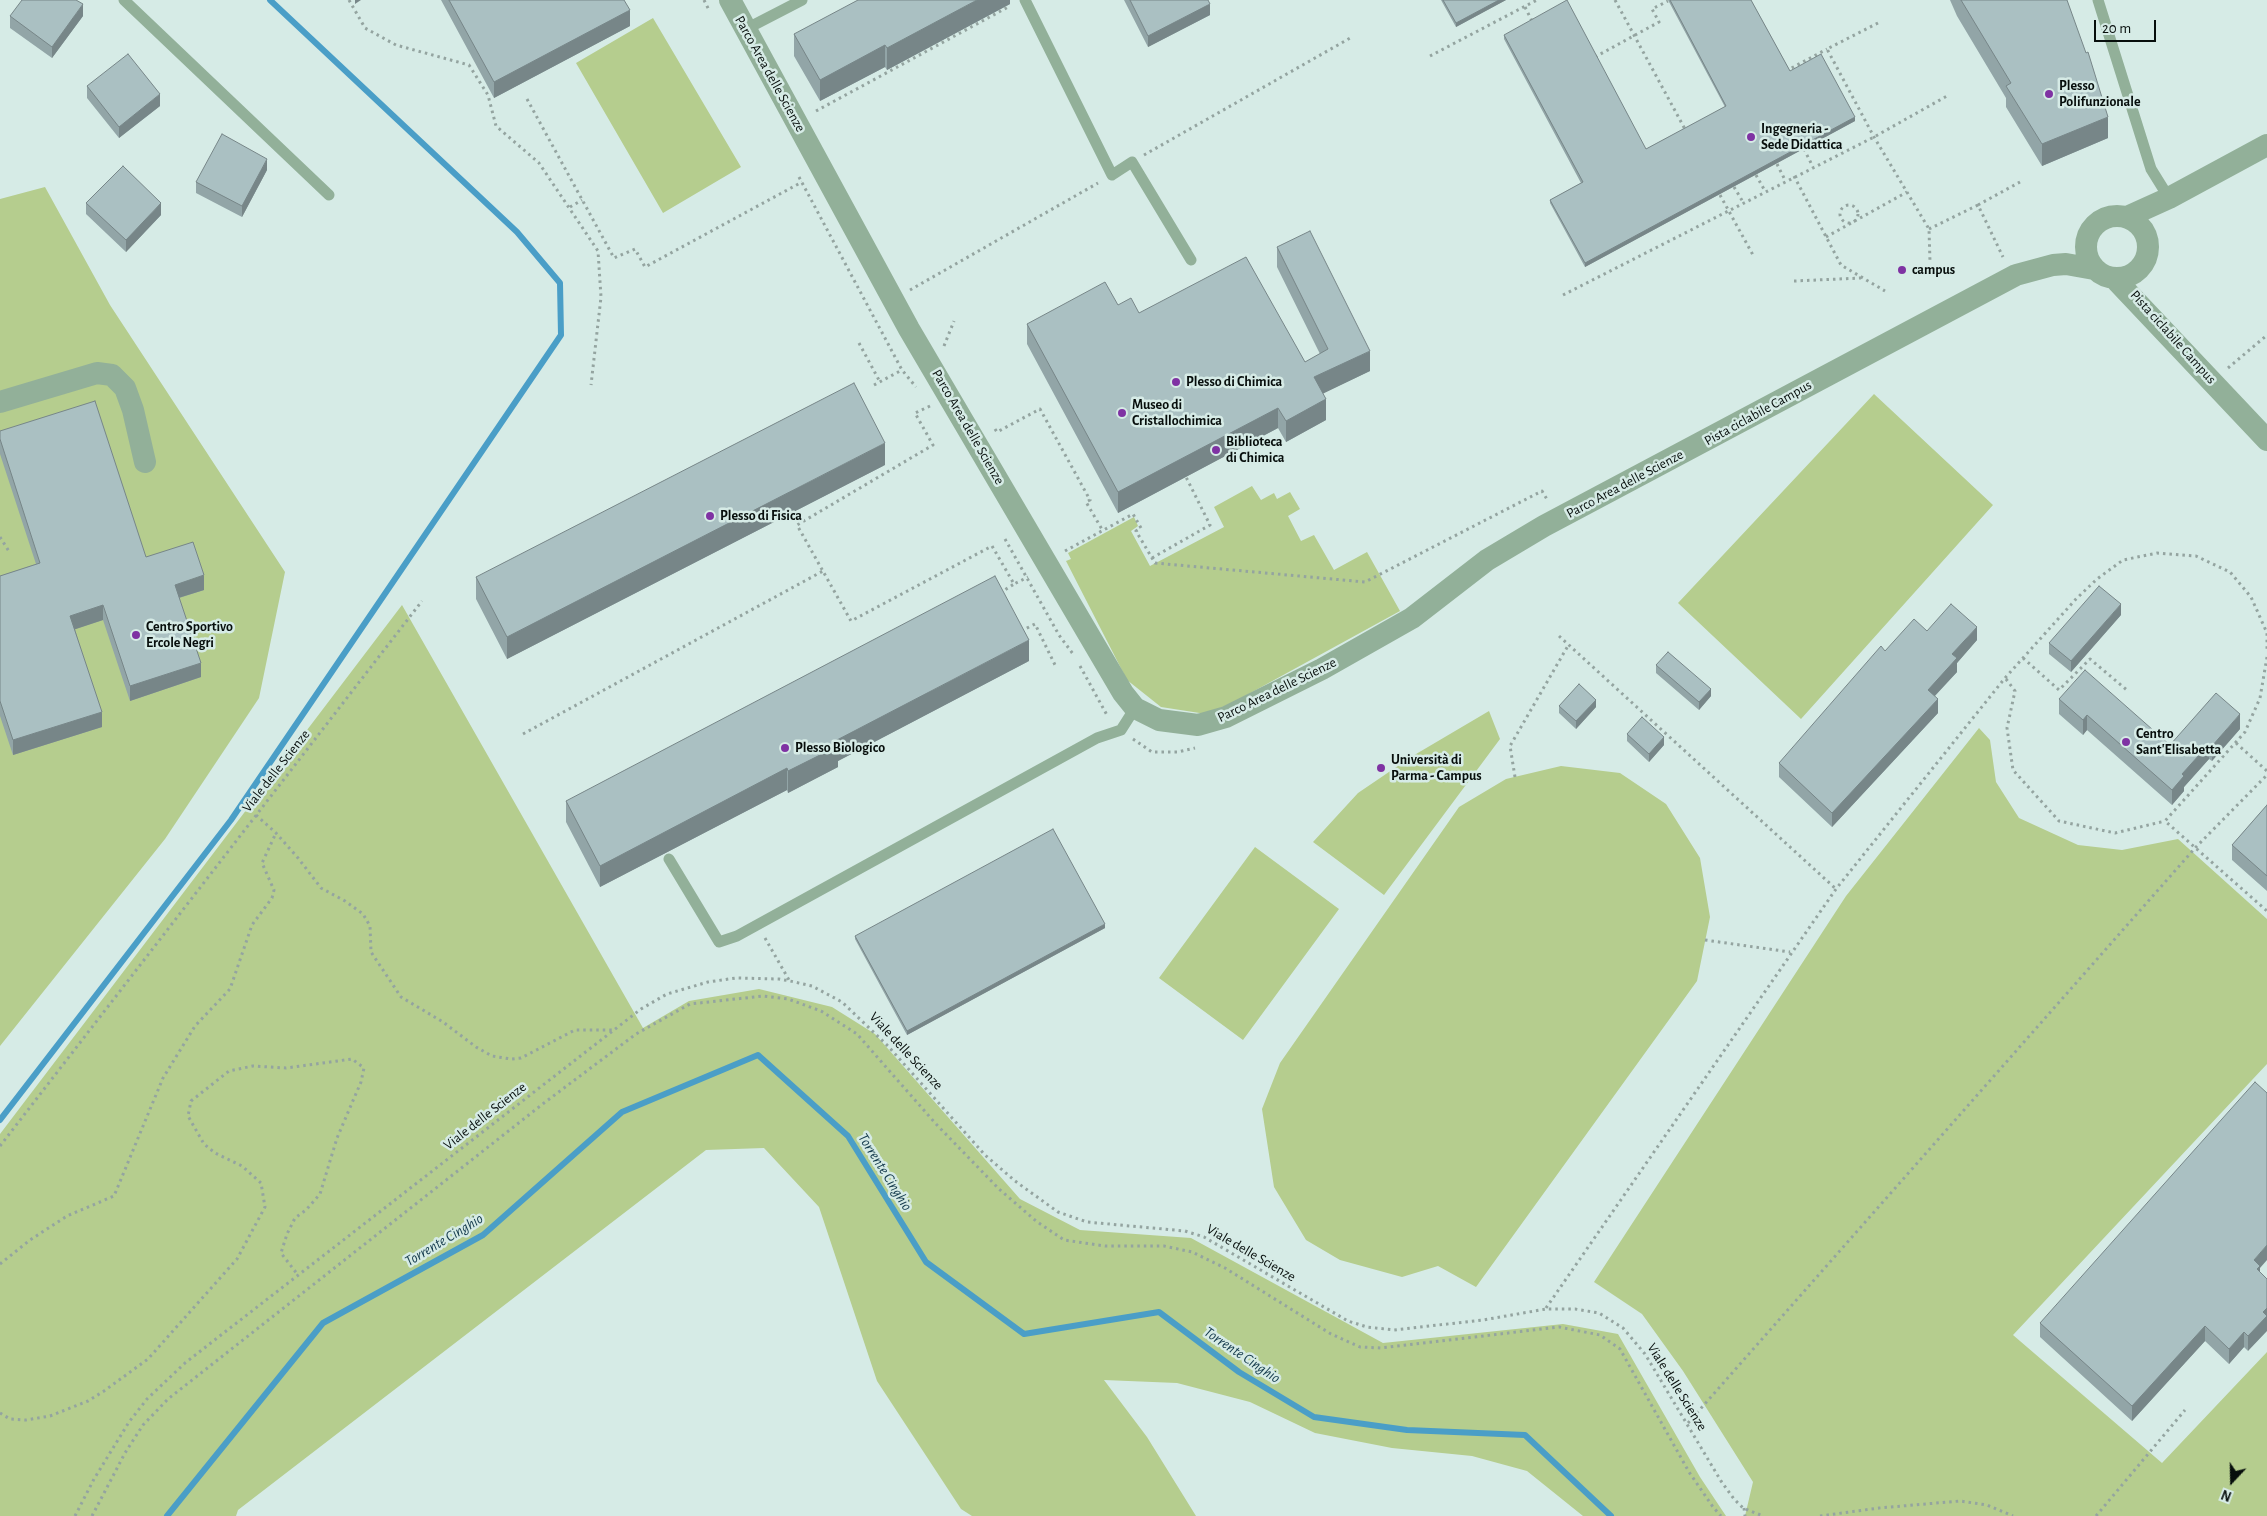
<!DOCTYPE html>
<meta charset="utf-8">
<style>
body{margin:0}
#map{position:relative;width:2267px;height:1516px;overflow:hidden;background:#d6ebe6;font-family:"Alegreya Sans",sans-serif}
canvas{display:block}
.north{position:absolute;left:2207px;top:1456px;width:50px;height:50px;-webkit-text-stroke:4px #d6ebe6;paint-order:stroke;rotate:201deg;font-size:14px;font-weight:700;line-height:20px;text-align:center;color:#070e0c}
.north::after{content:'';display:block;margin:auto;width:18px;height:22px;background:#070e0c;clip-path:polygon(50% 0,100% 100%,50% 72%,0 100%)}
.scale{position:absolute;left:2094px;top:20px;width:62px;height:22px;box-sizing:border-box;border:2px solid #070e0c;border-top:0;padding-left:6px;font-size:15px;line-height:18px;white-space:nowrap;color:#070e0c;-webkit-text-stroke:4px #d6ebe6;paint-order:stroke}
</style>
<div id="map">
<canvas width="2267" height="1516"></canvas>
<div class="north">N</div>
<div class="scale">20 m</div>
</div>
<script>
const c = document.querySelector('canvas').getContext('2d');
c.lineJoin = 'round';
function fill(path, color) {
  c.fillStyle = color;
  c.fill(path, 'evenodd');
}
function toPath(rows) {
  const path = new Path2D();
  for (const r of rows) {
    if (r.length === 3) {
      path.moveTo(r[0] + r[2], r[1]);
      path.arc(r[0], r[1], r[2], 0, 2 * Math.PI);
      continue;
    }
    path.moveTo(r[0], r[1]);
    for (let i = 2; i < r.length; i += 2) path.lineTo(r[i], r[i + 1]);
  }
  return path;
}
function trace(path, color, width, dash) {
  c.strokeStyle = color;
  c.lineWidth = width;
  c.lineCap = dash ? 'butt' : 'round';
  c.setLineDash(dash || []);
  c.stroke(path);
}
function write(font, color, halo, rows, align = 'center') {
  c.font = font + ' "Alegreya Sans",sans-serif';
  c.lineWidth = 5;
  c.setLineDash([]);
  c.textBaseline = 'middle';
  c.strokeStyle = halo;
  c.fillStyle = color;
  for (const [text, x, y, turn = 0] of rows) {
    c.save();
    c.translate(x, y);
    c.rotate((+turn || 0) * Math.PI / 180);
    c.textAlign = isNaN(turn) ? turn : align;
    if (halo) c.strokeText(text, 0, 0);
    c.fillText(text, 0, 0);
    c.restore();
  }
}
const green = toPath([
 [653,18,741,167,663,213,576,63],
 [45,187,110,305,285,572,259,698,165,839,0,1046,0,199],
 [1874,394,1993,505,1801,719,1678,603],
 [1252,486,1261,500,1274,493,1277,499,1290,492,1300,509,1288,516,1301,541,1314,535,1334,570,1367,552,1400,611,1234,702,1206,714,1161,707,1127,680,1066,561,1071,559,1068,553,1134,517,1138,526,1131,531,1150,566,1224,527,1214,507],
 [402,605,643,1028,689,1001,759,989,832,1007,875,1034,1020,1199,1080,1230,1191,1238,1383,1343,1563,1324,1618,1334,1700,1477,1726,1516,1583,1516,1527,1471,1472,1456,1392,1448,1315,1433,1250,1402,1177,1383,1104,1380,1147,1437,1196,1516,972,1516,961,1509,877,1381,819,1207,764,1148,706,1150,238,1510,236,1516,0,1516,0,1134],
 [1489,711,1500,739,1384,895,1313,842,1358,793,1411,757],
 [1979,728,1990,740,1996,782,2019,818,2078,845,2122,850,2178,839,2267,919,2267,1064,2013,1335,2162,1463,2267,1352,2267,1516,1745,1516,1753,1482,1683,1371,1642,1314,1594,1282,1846,896],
 [1561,766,1620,773,1666,804,1700,858,1710,917,1697,981,1476,1287,1438,1266,1402,1277,1340,1260,1306,1240,1274,1187,1262,1109,1280,1063,1459,807,1506,779],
 [1255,847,1339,909,1243,1040,1159,978]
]);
const stream = toPath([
 [0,1120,231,820,561,335,560,283,517,232,270,0],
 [167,1516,323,1323,483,1235,622,1112,758,1055,848,1136,926,1262,1024,1334,1159,1312,1239,1372,1314,1417,1407,1430,1525,1435,1611,1516]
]);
const path = toPath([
 [349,0,365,28,396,45,469,65,488,95,496,126,539,163,598,251,601,297,591,385],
 [704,0,709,10],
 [1615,0,1686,131],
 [1525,7,1533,23],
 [1878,23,1827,49,1874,137,1929,229,1930,262],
 [1430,56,1537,0],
 [1595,57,1659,22,1652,9,1668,1],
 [1786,71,1827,49],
 [527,99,614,258,635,249,645,267,802,182],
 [816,111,1010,6],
 [1804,149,1813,167],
 [1144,155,1352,37],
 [1777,164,1785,180],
 [1756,175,1765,191],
 [1794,176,1841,265,1885,291],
 [799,177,902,370,916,387],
 [1734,187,1743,202],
 [1720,195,1753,255],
 [1978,205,2020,182],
 [1849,214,9],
 [570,207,582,200],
 [1929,229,1978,205,2003,257],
 [1826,237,1907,192],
 [1794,281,1861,278],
 [910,290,1098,183],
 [1563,295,1874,137,1947,96],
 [859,343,880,382],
 [944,346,954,321],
 [2228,368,2266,336],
 [874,385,902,370],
 [930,406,915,413,933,445,797,525,851,621,992,546,1014,584,1028,577],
 [995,429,997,432,1040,409,1090,500,1086,502,1103,531],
 [0,537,10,553],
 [1005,539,1059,635,1073,654],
 [1065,551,1133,514,1141,528,1136,531,1155,563,1365,582,1542,491,1548,501],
 [1152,558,1210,525,1186,477],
 [1000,593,1014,584],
 [1021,631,1035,624,1056,667],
 [1559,636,1836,889],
 [2267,657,2260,698,2245,732,2165,821,2267,911],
 [2023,658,2059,690,2090,659,2128,691],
 [1080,666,1108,717],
 [2006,679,2015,691,2007,728,2013,770,2059,821,2115,833,2165,821],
 [523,734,823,571],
 [1133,739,1152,752,1178,752,1195,748],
 [2236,743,2267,771],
 [1515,777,1510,746,1569,644],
 [256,815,276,833,298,858,321,888,345,901,363,914,370,926,371,952,401,997,443,1022,476,1047,492,1056,511,1059,521,1058,575,1030,612,1030],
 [765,938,789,980],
 [1705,940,1790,952],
 [0,1146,422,601],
 [0,1264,30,1240,67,1216,114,1196,163,1078,195,1026,230,989,252,925,272,898,274,890,262,863,276,833],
 [1546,1308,1836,889,2005,678,2076,599,2097,579,2123,560,2157,553,2196,556,2230,572,2251,597,2267,633,2267,652],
 [0,1413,10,1419,26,1420,50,1416,88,1401,104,1391,148,1359,237,1259,265,1207,261,1183,242,1166,215,1153,204,1144,188,1116,191,1101,229,1071,253,1066,286,1068,352,1059,364,1068,361,1082,337,1138,320,1194,306,1210,295,1218,287,1234,281,1253,298,1275],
 [1688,1423,2196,847,2267,775],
 [1744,1508,1745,1516],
 [75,1516,94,1479,129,1422,147,1399,185,1363,641,1009,667,994,708,982,736,978,779,979,790,981,812,986,842,1002,888,1046,985,1155,1015,1181,1058,1212,1087,1222,1185,1231,1204,1237,1348,1321,1367,1327,1394,1330,1483,1320,1546,1309,1575,1309,1599,1313,1623,1328,1645,1354,1721,1481,1734,1499,1743,1508,1763,1516],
 [92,1516,125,1453,143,1425,168,1399,544,1103,636,1034,690,1004,763,996,788,999,821,1011,857,1034,936,1124,999,1189,1036,1221,1064,1240,1105,1246,1164,1246,1192,1252,1225,1268,1331,1334,1360,1347,1381,1348,1559,1327,1600,1335,1620,1349,1689,1472,1713,1507,1721,1516],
 [1820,1516,1879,1508,1960,1501,1987,1505,2013,1516],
 [2096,1516,2185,1410]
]);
const lane = toPath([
 [124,0,329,195],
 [1025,0,1112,175,1132,162,1191,260],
 [2098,0,2151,169,2169,198],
 [746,29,802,0],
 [669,859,719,942,737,936,1097,738,1121,730,1135,708]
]);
const street = toPath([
 [730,0,909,329,1123,693,1135,708,1159,720,1198,725,1226,717,1322,669,1412,618,1487,560,1544,526,2016,275,2053,265,2066,264,2094,269],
 [2117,247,31],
 [2127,217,2169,198,2267,145],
 [2114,278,2267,440],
 [0,402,97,373,112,375,125,388,133,410,145,462]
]);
const wall = toPath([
 [441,0,624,0,630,26,494,98],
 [1010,0,1010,4,887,70,885,67,820,101,794,56,794,34],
 [1124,0,1208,0,1210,15,1148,47],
 [1441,0,1506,0,1456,27],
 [1668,0,1751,0,1790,71,1855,121,1585,267,1550,203,1550,200,1581,183,1504,39,1504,35,1646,149,1725,107],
 [1950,0,2067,0,2108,138,2042,166,2006,107,2006,98,1957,16],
 [10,16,83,16,52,58,10,28],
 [87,86,160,106,119,138,87,98],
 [267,170,242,217,196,193,196,182],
 [86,203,161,215,126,252,86,214],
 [1277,247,1370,371,1323,393,1326,420,1286,442,1278,428,1118,513,1027,344,1027,324,1118,305,1139,313,1305,362,1320,354,1277,267],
 [0,431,146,557,204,590,179,598,201,677,130,701,103,620,75,629,102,727,13,755,0,716,0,576,36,564,0,454],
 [885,465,507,659,476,599,476,577],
 [2121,615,2071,672,2049,654,2049,643],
 [1927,631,1977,640,1957,663,1957,672,1935,696,1938,713,1832,827,1779,777,1779,763],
 [1029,661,838,761,838,767,788,793,787,790,600,887,566,822,566,801],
 [1656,665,1711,696,1699,710,1656,673],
 [2059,699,2170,745,2240,729,2212,761,2209,759,2184,787,2184,791,2172,805,2087,730,2083,735,2059,714],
 [1559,706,1596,707,1576,729,1559,713],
 [1627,734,1664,745,1649,762,1627,741],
 [2267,805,2267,891,2232,860,2232,845],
 [1105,928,907,1035,855,939,855,936],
 [2260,1268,2248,1351,2244,1347,2229,1364,2205,1341,2132,1421,2040,1337,2040,1323]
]);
const shadedWall = toPath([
 [355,0,361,0,355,4],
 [977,0,1010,0,1010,4,887,70,887,48],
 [1499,0,1506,0,1456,27,1456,23],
 [83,4,83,16,52,58,52,47],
 [1210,4,1210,15,1148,47,1148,36],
 [630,10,630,26,494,98,494,82],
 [885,45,885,67,820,101,820,80],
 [160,94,160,106,119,138,119,127],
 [1855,117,1855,121,1585,267,1585,263],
 [2108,117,2108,138,2042,166,2042,144],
 [267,159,267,170,242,217,242,206],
 [161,203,161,215,126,252,126,240],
 [1370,351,1370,371,1314,398,1314,377],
 [1326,399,1326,420,1286,442,1286,421],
 [1278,408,1278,428,1118,513,1118,492],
 [885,443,885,465,507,659,507,637],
 [204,575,204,590,175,599,175,585],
 [2121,604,2121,615,2071,672,2071,661],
 [103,605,103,620,70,631,70,616],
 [1977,627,1977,640,1957,663,1957,672,1928,703,1928,690,1952,654],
 [1029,640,1029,661,838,761,838,767,788,793,788,771,835,741],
 [201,663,201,677,130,701,130,686],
 [1711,689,1711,696,1699,710,1699,702],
 [1938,699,1938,713,1832,827,1832,813],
 [1596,700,1596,707,1576,729,1576,721],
 [102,712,102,727,13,755,13,740],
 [2240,714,2240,729,2212,761,2212,746],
 [2087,715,2087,730,2083,735,2083,720],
 [1664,737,1664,745,1649,762,1649,754],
 [2209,744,2209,759,2184,787,2184,791,2172,805,2172,790,2182,774],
 [787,768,787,790,600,887,600,866],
 [1105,924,1105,928,907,1035,907,1031],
 [2267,1245,2267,1260,2260,1268,2260,1280,2254,1260],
 [2267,1308,2267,1331,2248,1351,2248,1336,2263,1312],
 [2205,1326,2205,1341,2132,1421,2132,1406],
 [2244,1332,2244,1347,2229,1364,2229,1349]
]);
const building = toPath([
 [22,0,76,0,83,4,52,47,10,16,22,0],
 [449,0,624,0,630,10,494,82,449,0],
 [858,0,977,0,887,48,885,45,820,80,794,34,858,0],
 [1130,0,1208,0,1210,4,1148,36,1130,0],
 [1443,0,1499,0,1456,23,1443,0],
 [1567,0,1646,149,1726,106,1670,0,1751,0,1790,71,1821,54,1855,117,1585,263,1550,200,1583,182,1504,35,1567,0],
 [1961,0,2067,0,2086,53,2088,52,2108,117,2042,144,2006,86,2011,83,1961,0],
 [128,54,160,94,119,127,87,86,128,54],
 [222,134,267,159,242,206,196,182,222,134],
 [123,166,161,203,126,240,86,203,123,166],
 [1310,231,1370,351,1314,377,1326,399,1286,421,1278,408,1118,492,1027,324,1105,282,1118,305,1131,298,1139,313,1246,257,1305,362,1328,349,1277,247,1310,231],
 [854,383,885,443,507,637,476,577,854,383],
 [95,401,146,557,193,542,204,575,175,585,201,663,130,686,103,605,70,616,102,712,13,740,0,701,0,576,40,563,0,439,0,431,95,401],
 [995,576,1029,640,835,741,838,746,788,771,787,768,600,866,566,801,995,576],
 [2099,586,2121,604,2071,661,2049,643,2099,586],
 [1951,604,1977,627,1952,654,1957,658,1928,690,1938,699,1832,813,1779,763,1881,646,1885,651,1914,619,1927,631,1951,604],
 [1668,652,1711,689,1699,702,1656,665,1668,652],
 [2085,670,2170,745,2216,693,2240,714,2212,746,2209,744,2182,774,2184,776,2172,790,2087,715,2083,720,2059,699,2085,670],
 [1579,684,1596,700,1576,721,1559,706,1579,684],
 [1642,717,1664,737,1649,754,1627,734,1642,717],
 [2267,805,2267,876,2232,845,2267,805],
 [1053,829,1105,924,907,1031,855,936,1053,829],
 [2255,1082,2267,1093,2267,1245,2254,1260,2260,1266,2257,1269,2267,1279,2267,1308,2263,1312,2267,1316,2248,1336,2244,1332,2229,1349,2205,1326,2132,1406,2040,1323,2255,1082]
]);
const markers = [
 [2049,94,5,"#7f32a3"],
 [1751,137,5,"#7f32a3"],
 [1902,270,5,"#7f32a3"],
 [1176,382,5,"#7f32a3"],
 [1122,413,5,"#7f32a3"],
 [1216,450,5,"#7f32a3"],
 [710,516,5,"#7f32a3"],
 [136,635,5,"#7f32a3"],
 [2126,742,5,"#7f32a3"],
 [785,748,5,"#7f32a3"],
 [1381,768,5,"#7f32a3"]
];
const streetNames = [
 ["Parco Area delle Scienze",770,74,61],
 ["Pista ciclabile Campus",2173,337,48],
 ["Pista ciclabile Campus",1758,413,-29],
 ["Parco Area delle Scienze",968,427,60],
 ["Parco Area delle Scienze",1625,484,-28],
 ["Parco Area delle Scienze",1277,690,-26],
 ["Viale delle Scienze",276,771,-52],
 ["Viale delle Scienze",906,1051,47],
 ["Viale delle Scienze",485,1116,-38],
 ["Viale delle Scienze",1251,1253,30],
 ["Viale delle Scienze",1677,1387,58]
];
const poiNames = [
 ["Plesso",2059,86],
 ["Polifunzionale",2059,102],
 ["Ingegneria -",1761,129],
 ["Sede Didattica",1761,145],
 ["campus",1912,270],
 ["Plesso di Chimica",1186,382],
 ["Museo di",1132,405],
 ["Cristallochimica",1132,421],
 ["Biblioteca",1226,442],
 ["di Chimica",1226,458],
 ["Plesso di Fisica",720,516],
 ["Centro Sportivo",146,627],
 ["Ercole Negri",146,643],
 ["Centro",2136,734],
 ["Sant'Elisabetta",2136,750],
 ["Plesso Biologico",795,748],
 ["Università di",1391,760],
 ["Parma - Campus",1391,776]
];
const waterNames = [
 ["Torrente Cinghio",885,1172,58],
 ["Torrente Cinghio",444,1240,-31],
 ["Torrente Cinghio",1242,1355,34]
];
fill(green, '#b5cd8e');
trace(stream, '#4a9ec7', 6);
trace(path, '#94a4a0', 3, [2.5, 4]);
trace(lane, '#92b099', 11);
trace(street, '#92b099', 22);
fill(wall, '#92a5a7');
fill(shadedWall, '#778688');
fill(building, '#aac0c2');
trace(building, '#778688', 1);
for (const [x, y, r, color] of markers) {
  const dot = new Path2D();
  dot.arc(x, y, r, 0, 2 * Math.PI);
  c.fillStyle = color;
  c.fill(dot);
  trace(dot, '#d6ebe6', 2);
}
write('14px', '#070e0c', '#d6ebe6', streetNames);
write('bold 14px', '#070e0c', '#d6ebe6', poiNames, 'left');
write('italic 15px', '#12384a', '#d6ebe6', waterNames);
</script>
